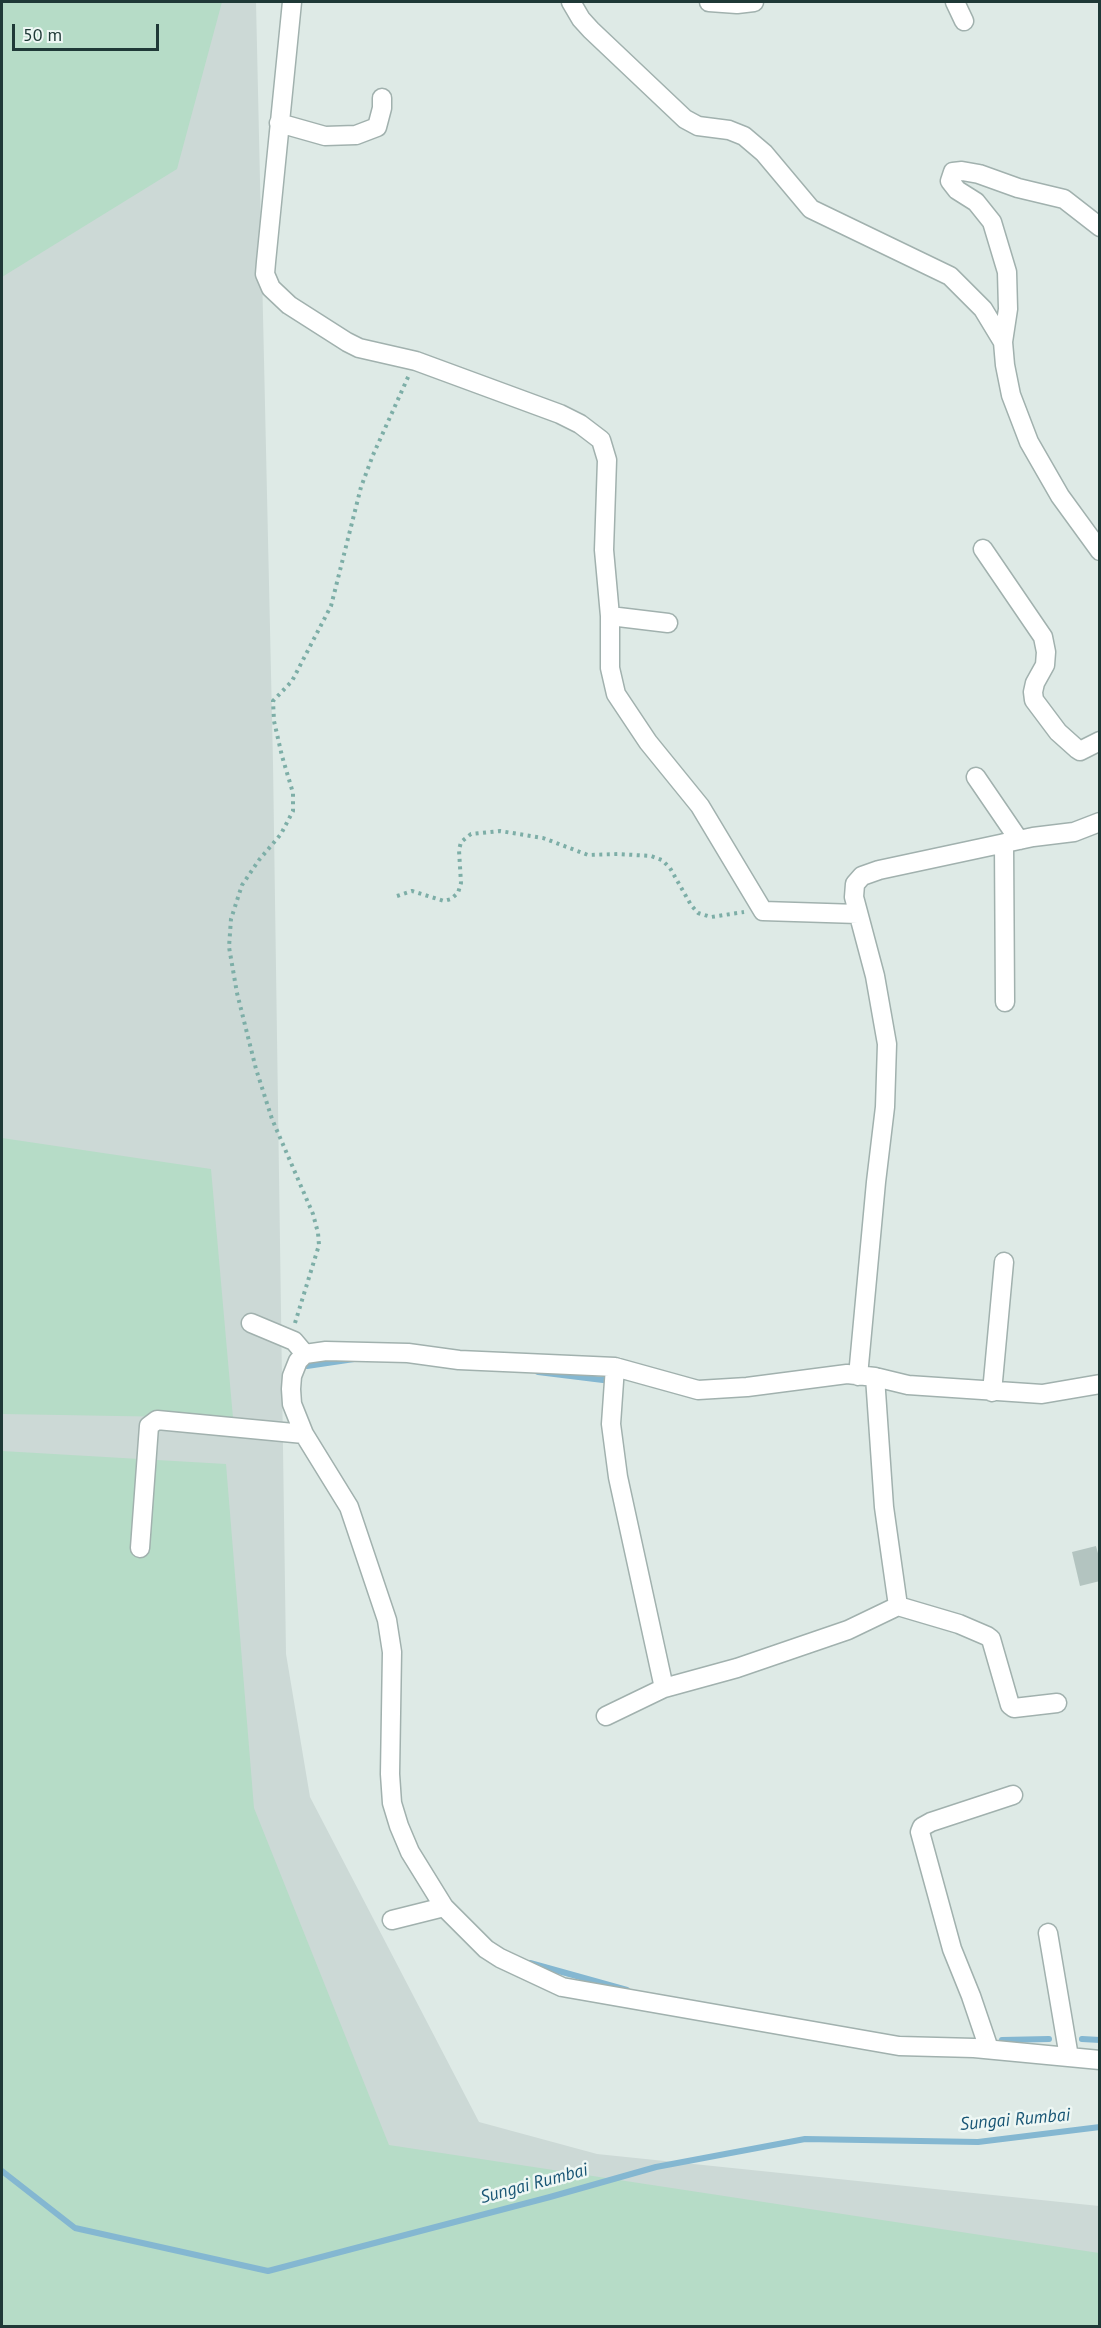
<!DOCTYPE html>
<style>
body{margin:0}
#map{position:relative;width:1101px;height:2328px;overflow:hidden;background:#deeae6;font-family:"PT Sans",sans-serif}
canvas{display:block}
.frame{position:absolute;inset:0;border:3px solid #1f3937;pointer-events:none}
.scale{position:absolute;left:12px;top:24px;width:147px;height:27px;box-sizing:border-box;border:3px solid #1f3937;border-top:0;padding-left:8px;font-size:18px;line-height:21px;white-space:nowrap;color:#1f3937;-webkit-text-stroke:4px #eef7f4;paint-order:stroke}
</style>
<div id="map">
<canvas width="1101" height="2328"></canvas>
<div class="frame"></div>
<div class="scale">50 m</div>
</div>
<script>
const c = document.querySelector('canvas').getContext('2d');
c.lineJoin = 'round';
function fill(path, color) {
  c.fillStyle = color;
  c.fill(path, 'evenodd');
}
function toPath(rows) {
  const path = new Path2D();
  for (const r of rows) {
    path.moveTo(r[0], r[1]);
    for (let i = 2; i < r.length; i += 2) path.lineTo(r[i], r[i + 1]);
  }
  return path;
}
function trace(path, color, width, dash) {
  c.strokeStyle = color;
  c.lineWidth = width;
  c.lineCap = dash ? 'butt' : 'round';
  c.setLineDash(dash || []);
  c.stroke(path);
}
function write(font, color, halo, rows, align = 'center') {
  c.font = font + ' "PT Sans",sans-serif';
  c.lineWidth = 5;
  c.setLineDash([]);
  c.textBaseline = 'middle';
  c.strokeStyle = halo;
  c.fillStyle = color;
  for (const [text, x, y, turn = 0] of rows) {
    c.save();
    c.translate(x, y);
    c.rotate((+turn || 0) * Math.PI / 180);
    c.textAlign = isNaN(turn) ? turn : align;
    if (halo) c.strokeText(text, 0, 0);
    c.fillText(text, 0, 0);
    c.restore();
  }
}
const built = toPath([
 [2,2,256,2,273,763,286,1654,310,1797,479,2122,597,2154,1099,2206,1099,2326,2,2326]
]);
const green = toPath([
 [2,2,222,2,177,169,2,277],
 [2,1138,211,1169,233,1418,2,1414],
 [2,1451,226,1464,254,1808,389,2145,1099,2253,1099,2326,2,2326]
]);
const stream = toPath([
 [307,1366,354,1359],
 [538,1372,611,1381],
 [530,1963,627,1990],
 [1082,2039,1100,2040],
 [1002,2040,1049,2039],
 [2,2171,75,2228,268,2271,550,2197,656,2167,805,2139,978,2142,1100,2127]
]);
const building = toPath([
 [1096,1546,1100,1561,1100,1581,1080,1586,1072,1552]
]);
const path = toPath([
 [397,896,412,891,444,901,451,899,458,893,461,883,459,850,461,842,471,834,500,831,543,838,588,855,618,854,651,856,662,860,670,868,691,905,698,913,711,917,744,912],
 [295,1323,319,1245,318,1233,313,1214,272,1119,256,1069,237,993,229,947,231,919,242,885,259,860,281,834,293,811,293,793,282,756,274,721,273,701,292,681,331,606,361,487,373,455,409,375]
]);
const minor = toPath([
 [292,2,266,262,265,274,271,288,289,305,347,342,359,348,416,361,560,414,580,424,601,440,607,460,604,550,610,616,610,668,616,694,648,742,700,806,763,911,858,914],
 [571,2,581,19,591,30,685,119,698,126,729,130,744,136,764,153,811,209,950,276,983,309,1003,342],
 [709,2,737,4,754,2],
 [955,2,964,21],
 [279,123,325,136,356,135,377,127,382,108,382,98],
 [1100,227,1064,199,1018,188,979,174,962,171,953,172,950,181,957,190,976,202,992,222,1007,272,1008,309,1003,342,1005,365,1011,395,1029,442,1060,496,1100,551],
 [983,549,1043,637,1046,652,1045,665,1035,683,1033,692,1034,700,1058,732,1077,749,1080,751,1100,741],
 [610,616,668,623],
 [976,777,1019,840],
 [1004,843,1005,1002],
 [251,1323,294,1341,305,1354],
 [615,1367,611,1424,618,1477,664,1688],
 [858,1376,876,1182,885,1107,887,1044,875,976,854,897,855,884,862,876,879,870,1033,837,1074,832,1100,822],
 [875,1377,884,1507,898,1606],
 [1100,1384,1042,1394,908,1385,875,1377,847,1374,747,1387,698,1390,615,1367,459,1360,408,1353,326,1351,305,1354,298,1361,292,1376,291,1389,292,1404,304,1434,349,1507,387,1620,392,1652,390,1774,392,1803,399,1826,410,1852,444,1907,486,1949,500,1958,562,1987,899,2046,974,2048,1100,2060],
 [992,1392,1004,1262],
 [140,1548,149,1426,157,1420,304,1434],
 [606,1716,664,1688,737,1668,848,1630,898,1606,959,1624,987,1636,991,1639,1010,1705,1014,1708,1057,1703],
 [392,1920,444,1907],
 [1048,1933,1069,2057],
 [989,2049,971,1996,952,1949,920,1832,922,1827,931,1822,1013,1795]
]);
const waterNames = [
 ["Sungai Rumbai",1015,2120,-5],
 ["Sungai Rumbai",534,2184,-15]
];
fill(built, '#ccd9d6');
fill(green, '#b6dcc7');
trace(stream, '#84b7d1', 6);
fill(building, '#b3c4c0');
trace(minor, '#a1b1ae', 21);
trace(path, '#7daea7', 4, [3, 4.5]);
trace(minor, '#fff', 18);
write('italic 18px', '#195675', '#eef7f4', waterNames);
</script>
